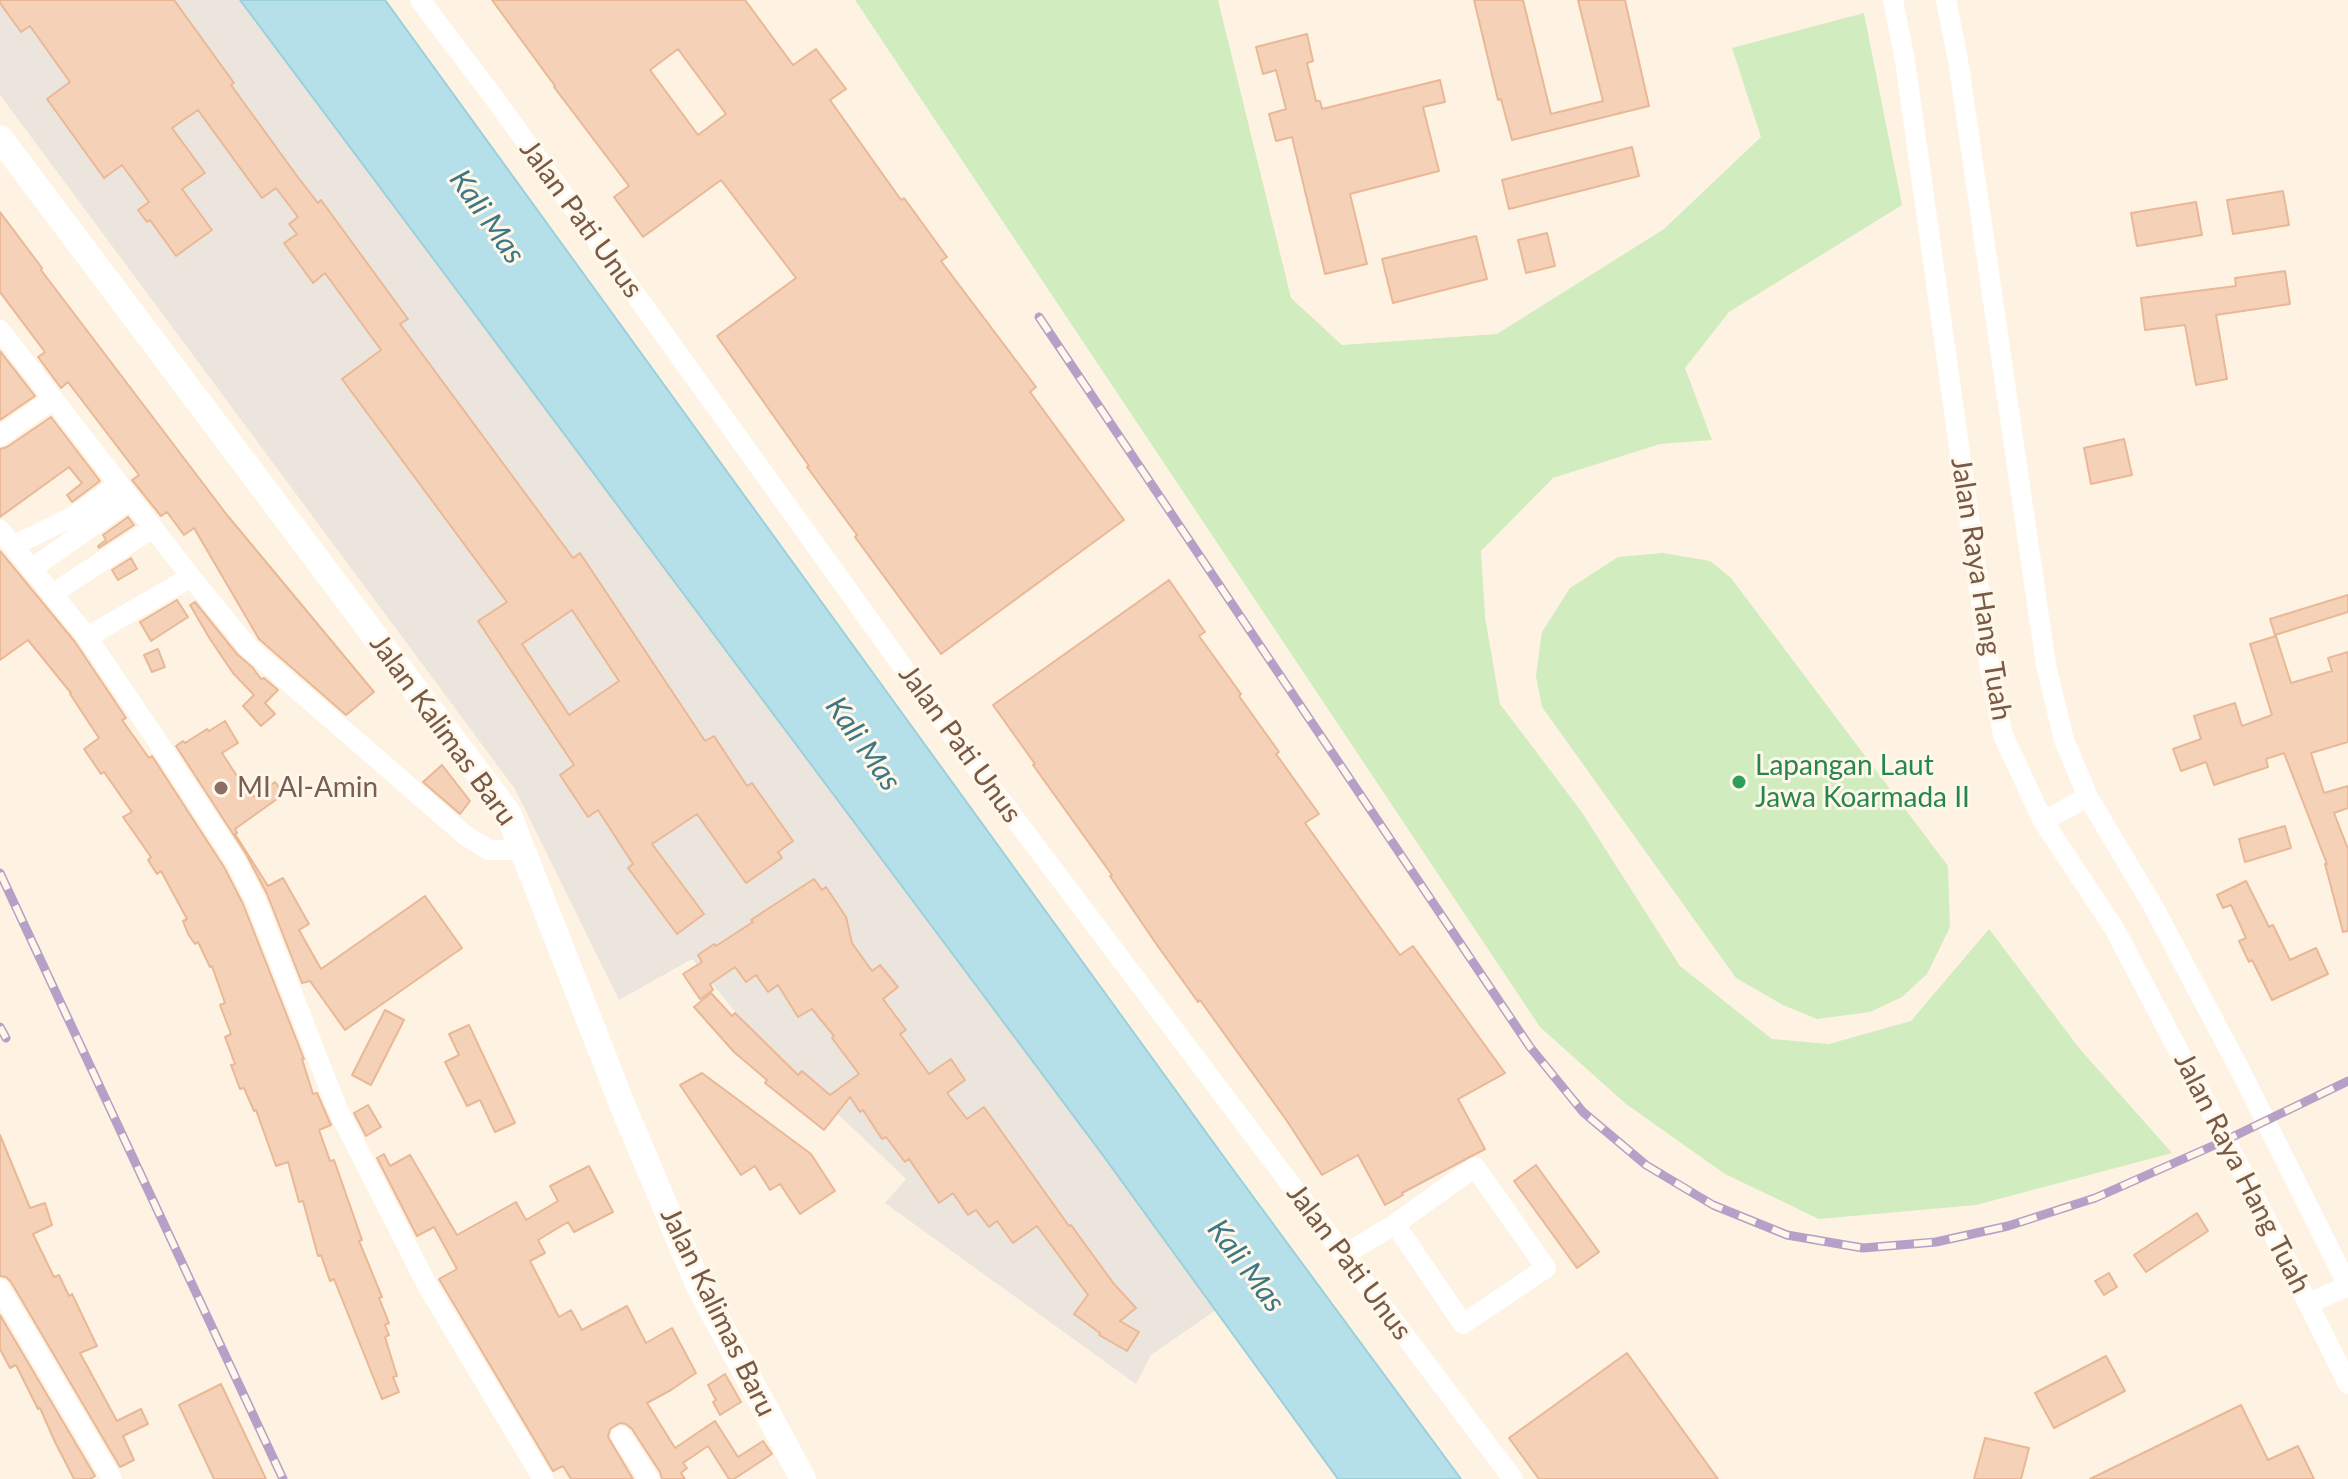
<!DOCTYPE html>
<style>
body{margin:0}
canvas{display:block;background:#fef3e2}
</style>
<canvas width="2348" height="1479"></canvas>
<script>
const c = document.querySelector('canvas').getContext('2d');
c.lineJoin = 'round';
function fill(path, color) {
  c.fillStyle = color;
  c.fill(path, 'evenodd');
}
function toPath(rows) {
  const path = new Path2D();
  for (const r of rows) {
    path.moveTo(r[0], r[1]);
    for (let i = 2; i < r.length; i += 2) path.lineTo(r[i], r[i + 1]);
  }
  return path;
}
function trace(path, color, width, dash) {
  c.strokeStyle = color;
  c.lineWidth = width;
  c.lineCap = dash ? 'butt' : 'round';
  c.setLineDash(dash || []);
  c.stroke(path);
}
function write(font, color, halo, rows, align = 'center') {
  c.font = font + ' Lato,sans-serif';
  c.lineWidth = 6;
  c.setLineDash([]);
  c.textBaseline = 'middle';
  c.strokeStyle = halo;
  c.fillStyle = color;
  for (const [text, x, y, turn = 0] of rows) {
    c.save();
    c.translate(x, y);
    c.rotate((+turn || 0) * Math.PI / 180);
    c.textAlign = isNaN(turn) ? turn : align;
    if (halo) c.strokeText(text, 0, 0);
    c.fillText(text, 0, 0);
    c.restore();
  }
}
const industrial = toPath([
 [0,0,240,0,1102,1154,1216,1310,1151,1355,1136,1384,885,1203,906,1179,751,1031,692,959,619,1000,515,789,0,95]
]);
const green = toPath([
 [855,0,1218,0,1291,298,1342,345,1497,334,1664,229,1761,137,1732,48,1864,13,1902,205,1729,312,1685,368,1712,440,1660,444,1553,478,1481,551,1485,617,1500,704,1581,811,1680,966,1772,1039,1829,1044,1911,1021,1989,929,2079,1048,2172,1153,1976,1205,1819,1219,1725,1174,1626,1104,1540,1027],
 [1663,553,1710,561,1731,578,1948,866,1950,927,1927,974,1902,997,1870,1012,1817,1019,1783,1005,1736,978,1542,707,1536,676,1542,632,1570,588,1618,557]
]);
const water = toPath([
 [240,0,385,0,1229,1164,1461,1479,1338,1479,1102,1154,240,0]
]);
const building = toPath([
 [0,0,174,0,234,83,231,85,297,176,318,203,321,200,408,319,400,324,573,558,580,553,705,741,714,736,747,786,752,783,793,841,778,852,782,858,746,883,697,814,652,844,704,914,677,934,628,868,633,864,598,810,588,817,560,775,574,765,478,621,507,602,342,379,381,350,325,273,313,283,284,243,297,234,289,224,298,217,276,188,262,198,198,110,172,128,205,173,182,189,212,230,176,256,150,220,147,222,138,210,149,202,122,165,104,178,47,99,70,82,30,26,21,32,0,3,0,0],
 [572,610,619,681,569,715,522,644,572,610],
 [492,0,745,0,793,65,816,49,846,89,830,100,901,200,904,198,947,257,941,261,1036,387,1030,392,1124,520,941,654,855,537,857,535,807,467,809,466,717,336,796,278,721,180,643,237,614,197,629,186,554,87,555,86,492,0],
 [678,49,726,114,698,135,650,70,678,49],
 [1474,0,1523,0,1551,114,1603,101,1578,0,1625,0,1649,106,1512,140,1501,99,1498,100,1474,0],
 [1307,34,1313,61,1307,63,1316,101,1320,101,1322,109,1440,80,1445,102,1423,107,1439,171,1350,194,1367,264,1325,274,1292,137,1276,141,1269,114,1286,109,1276,70,1263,74,1256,47,1307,34],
 [1632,147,1639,176,1509,209,1502,180,1632,147],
 [2283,191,2289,225,2233,234,2227,200,2283,191],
 [2196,202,2202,235,2137,246,2131,213,2196,202],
 [0,212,42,268,41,270,227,515,374,692,346,715,259,639,194,528,184,535,167,512,161,516,132,480,139,475,68,382,61,388,38,357,45,352,0,292,0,212],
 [1547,233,1555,266,1526,273,1518,240,1547,233],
 [1476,236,1487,279,1393,303,1382,259,1476,236],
 [2285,271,2290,304,2216,315,2227,379,2196,385,2185,325,2145,330,2141,298,2236,286,2235,278,2285,271],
 [0,351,35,396,0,420,0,351],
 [51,417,100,481,72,502,67,495,82,483,69,467,0,517,0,449,7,447,51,417],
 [2124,439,2132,475,2091,484,2084,448,2124,439],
 [128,517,134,525,99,548,98,546,106,540,103,535,128,517],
 [0,551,75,642,126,718,122,720,149,758,152,756,224,867,243,904,304,1059,302,1059,313,1094,317,1093,331,1125,319,1130,330,1161,334,1160,362,1240,359,1241,382,1297,379,1298,389,1323,385,1325,389,1335,385,1337,397,1376,393,1377,399,1392,382,1399,334,1279,330,1281,321,1255,318,1256,303,1201,299,1202,288,1162,276,1166,256,1110,254,1111,244,1088,240,1089,231,1065,235,1064,225,1037,231,1034,220,1005,225,1003,212,966,210,967,198,942,195,944,188,934,183,921,187,919,161,871,157,874,148,860,151,857,123,817,132,812,104,772,101,774,84,749,99,738,70,694,71,693,28,640,0,660,0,551],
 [131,558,137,569,118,580,112,570,131,558],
 [1169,580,1205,632,1199,636,1241,694,1239,696,1279,752,1276,754,1319,814,1305,823,1400,955,1413,946,1505,1073,1458,1099,1485,1149,1402,1193,1403,1195,1385,1205,1358,1155,1322,1175,1287,1121,1200,1000,1198,1002,1157,945,1110,876,1112,875,1033,765,1035,764,993,705,1169,580],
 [2348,595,2348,612,2275,635,2270,619,2348,595],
 [177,600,188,617,151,641,140,622,177,600],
 [195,602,237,654,253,668,261,679,264,678,278,690,265,703,275,714,261,726,243,706,254,695,233,673,210,639,190,605,195,602],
 [2276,636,2291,683,2332,671,2328,658,2348,652,2348,742,2311,753,2324,793,2348,786,2348,808,2334,813,2348,849,2348,931,2343,932,2325,864,2327,864,2284,753,2266,759,2268,767,2214,785,2206,762,2181,771,2173,749,2201,739,2194,716,2235,703,2242,726,2272,715,2250,644,2276,636],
 [158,649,165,667,152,672,144,655,158,649],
 [225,721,238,743,222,753,244,787,246,785,254,797,275,782,284,794,235,829,237,833,235,834,268,886,283,878,309,924,299,930,321,969,425,896,462,948,345,1030,310,981,302,983,267,894,246,854,176,746,183,741,185,743,207,729,209,731,225,721],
 [442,765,470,801,460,814,423,782,442,765],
 [2285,826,2291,848,2245,862,2239,839,2285,826],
 [814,879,822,890,826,887,846,917,852,943,872,971,880,965,898,987,883,999,906,1030,900,1034,929,1074,951,1059,965,1080,947,1093,967,1119,984,1107,1069,1226,1071,1225,1114,1284,1136,1308,1120,1321,1139,1332,1127,1351,1099,1335,1100,1333,1074,1314,1088,1295,1037,1226,1013,1243,997,1221,989,1227,976,1210,968,1215,953,1193,939,1203,909,1159,905,1162,886,1137,882,1139,863,1110,860,1112,850,1097,824,1130,765,1083,767,1080,734,1052,694,1007,711,993,732,1016,735,1013,798,1075,802,1071,830,1095,859,1074,832,1038,834,1036,812,1009,798,1017,778,985,768,992,756,975,746,982,735,967,710,984,713,990,700,999,683,974,702,962,698,955,714,944,716,946,753,922,751,920,766,910,814,879],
 [2246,881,2269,927,2273,925,2290,960,2316,948,2328,974,2272,1000,2252,960,2249,962,2239,941,2246,938,2231,905,2223,908,2217,895,2246,881],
 [385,1010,404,1020,371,1085,352,1075,385,1010],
 [469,1025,515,1123,495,1132,480,1100,467,1106,445,1062,459,1055,449,1034,469,1025],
 [702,1073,811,1154,835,1191,800,1214,780,1184,770,1190,755,1166,741,1175,680,1085,702,1073],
 [368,1105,381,1127,366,1136,354,1113,368,1105],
 [0,1135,30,1208,45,1203,52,1225,33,1234,54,1277,59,1275,69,1296,72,1294,97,1346,80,1353,117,1421,141,1409,148,1424,123,1436,134,1460,120,1467,11,1282,6,1277,0,1276,0,1135],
 [384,1154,390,1166,410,1155,457,1235,516,1202,526,1220,558,1201,550,1186,589,1166,613,1212,574,1232,568,1222,538,1240,545,1253,530,1261,559,1317,571,1310,582,1330,627,1306,646,1343,672,1328,696,1373,671,1390,647,1403,675,1448,715,1421,738,1457,763,1441,772,1454,734,1479,729,1479,708,1446,683,1463,687,1468,681,1473,685,1479,662,1479,660,1472,632,1429,626,1424,620,1423,610,1429,608,1437,633,1479,571,1479,563,1466,553,1471,439,1279,457,1269,434,1227,417,1236,377,1158,384,1154],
 [1536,1165,1599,1252,1577,1268,1514,1181,1536,1165],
 [2197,1213,2208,1231,2146,1272,2134,1255,2197,1213],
 [2109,1273,2117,1287,2104,1295,2095,1281,2109,1273],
 [0,1315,95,1476,90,1479,74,1479,55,1442,40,1408,38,1409,16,1365,10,1368,0,1349,0,1315],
 [1627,1353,1718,1479,1539,1479,1509,1438,1627,1353],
 [2106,1356,2125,1391,2054,1428,2035,1393,2106,1356],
 [725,1374,741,1402,720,1415,713,1402,716,1400,708,1385,725,1374],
 [221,1384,266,1479,214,1479,179,1405,221,1384],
 [2241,1405,2268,1460,2298,1446,2314,1479,2090,1479,2241,1405],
 [1985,1438,2029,1448,2021,1479,1974,1479,1985,1438]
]);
const minor = toPath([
 [420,0,495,99,954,738,1513,1479],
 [1893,0,1905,61,1990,668,2003,735,2043,821,2114,928,2248,1183,2348,1384],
 [1946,0,1958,60,2046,665,2064,740,2088,797,2153,906,2239,1068,2348,1286],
 [0,330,191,577,247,646,466,836,489,850,524,850],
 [0,436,53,399],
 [0,530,85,634,154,736,235,860,255,899,338,1110,427,1285,543,1479],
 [13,546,74,516,119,484],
 [31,569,131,499],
 [52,594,153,528],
 [87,637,191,577],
 [2043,821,2088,797],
 [1344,1255,1395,1224,1475,1167,1546,1268,1463,1324,1395,1224],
 [0,1289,112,1479],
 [2309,1303,2348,1286],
 [621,1436,649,1479]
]);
const tertiary = toPath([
 [0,138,508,813,624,1109,698,1284,803,1479]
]);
const rail = toPath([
 [1039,317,1530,1047,1583,1112,1646,1165,1713,1205,1787,1235,1863,1248,1936,1242,2008,1226,2095,1198,2226,1140,2348,1081],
 [0,873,283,1479],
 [0,1027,6,1038]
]);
const markers = [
 [1739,782,8,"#2e9e5b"],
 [221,788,8,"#8d6e63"]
];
const streetNames = [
 ["Jalan Pati Unus",581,219,54],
 ["Jalan Raya Hang Tuah",1981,589,81],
 ["Jalan Kalimas Baru",443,730,54],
 ["Jalan Pati Unus",960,744,54],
 ["Jalan Raya Hang Tuah",2242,1173,63],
 ["Jalan Pati Unus",1349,1262,53],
 ["Jalan Kalimas Baru",718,1312,64]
];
const leisureNames = [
 ["Lapangan Laut",1755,766],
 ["Jawa Koarmada II",1755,798]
];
const educationNames = [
 ["MI Al-Amin",237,788]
];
const waterNames = [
 ["Kali Mas",487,217,55],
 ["Kali Mas",863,744,55],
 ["Kali Mas",1246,1266,53]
];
fill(industrial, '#ece5dd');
fill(green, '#d1ecbf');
fill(water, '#b5e0e9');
trace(water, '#9ad0db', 2);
fill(building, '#f5d1b7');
trace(building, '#e9b896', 2);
trace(minor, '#fff', 20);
trace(tertiary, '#fff', 26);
trace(rail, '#b6a0c8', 9);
trace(rail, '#fff7e9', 6, [18]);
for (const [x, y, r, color] of markers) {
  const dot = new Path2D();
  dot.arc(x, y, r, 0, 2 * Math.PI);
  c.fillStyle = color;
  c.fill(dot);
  trace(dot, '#fff7e9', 3);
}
write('28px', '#775946', '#fff7e9', streetNames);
write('28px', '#27864d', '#fff7e9', leisureNames, 'left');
write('28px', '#785e54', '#fff7e9', educationNames, 'left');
write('italic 30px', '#3b7785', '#fff7e9', waterNames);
</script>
